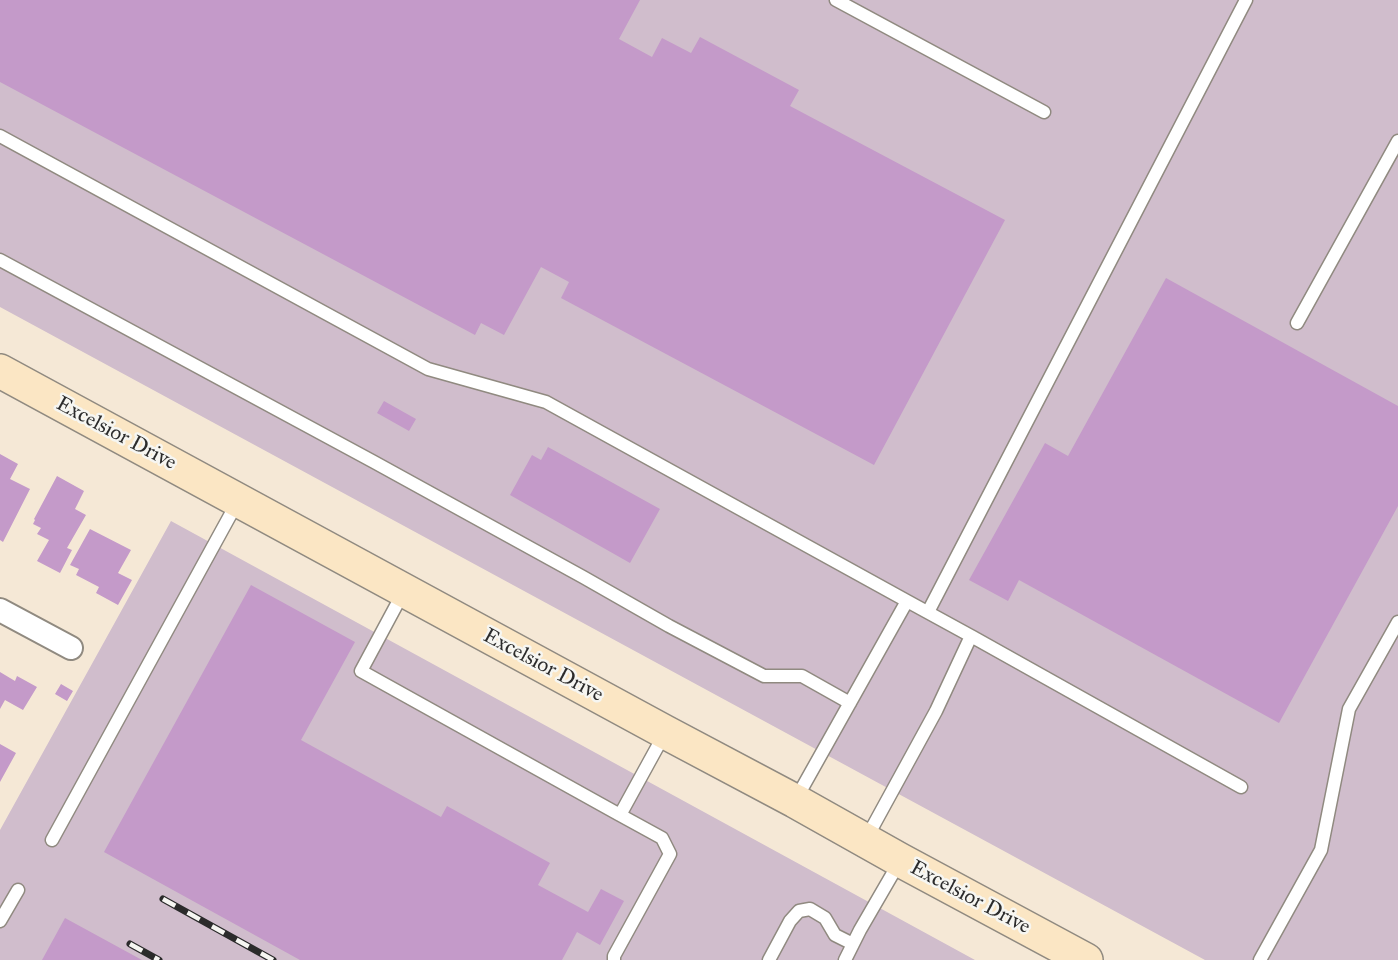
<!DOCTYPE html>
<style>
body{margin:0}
canvas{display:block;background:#f5e8d6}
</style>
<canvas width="1398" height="960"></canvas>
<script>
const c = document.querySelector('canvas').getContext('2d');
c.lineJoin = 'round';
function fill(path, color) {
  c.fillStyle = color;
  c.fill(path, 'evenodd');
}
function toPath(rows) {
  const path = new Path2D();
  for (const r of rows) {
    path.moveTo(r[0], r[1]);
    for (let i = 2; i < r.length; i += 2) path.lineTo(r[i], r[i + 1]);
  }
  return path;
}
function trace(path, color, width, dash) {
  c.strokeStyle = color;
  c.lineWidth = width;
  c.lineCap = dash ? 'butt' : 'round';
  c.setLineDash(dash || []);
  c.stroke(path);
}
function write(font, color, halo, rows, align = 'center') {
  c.font = font + ' "IM FELL Great Primer",serif';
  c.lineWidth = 5;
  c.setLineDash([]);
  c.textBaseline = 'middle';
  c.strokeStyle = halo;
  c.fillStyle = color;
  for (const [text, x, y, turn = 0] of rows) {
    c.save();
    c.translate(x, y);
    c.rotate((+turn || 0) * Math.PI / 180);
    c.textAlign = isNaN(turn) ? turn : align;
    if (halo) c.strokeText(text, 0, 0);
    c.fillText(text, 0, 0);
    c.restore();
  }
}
const industrial = toPath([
 [0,0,1398,0,1398,960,1205,960,0,307],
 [171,521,975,960,0,960,0,830]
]);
const building = toPath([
 [0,0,640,0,619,39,652,57,662,38,691,53,700,37,799,90,790,106,1005,220,874,465,561,298,569,282,541,267,504,335,481,323,475,335,0,82],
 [1166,278,1398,406,1398,506,1279,723,1019,580,1008,601,969,580,1045,443,1068,456],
 [384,401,416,419,409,431,377,413],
 [548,447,660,509,630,563,510,495,532,455,541,460],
 [0,454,18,464,10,479,30,489,3,542,0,540],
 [57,476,84,491,75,509,86,515,67,548,72,550,60,573,37,561,49,540,37,534,41,528,33,524,35,520,34,519],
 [90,529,131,550,118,573,132,580,118,605,96,593,99,587,76,575,79,569,70,565],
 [251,585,355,642,301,740,441,817,447,806,550,863,538,885,588,912,601,889,624,901,600,945,577,932,562,960,300,960,104,852],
 [0,672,15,681,17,676,37,687,23,710,5,700,0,709],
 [61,684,73,691,67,701,55,694],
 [0,744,16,753,0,782],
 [65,918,142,960,42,960]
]);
const service = toPath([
 [836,0,1044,112],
 [0,136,428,369,546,402,907,601],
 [0,260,374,462,583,577,669,626,764,676,802,676,850,703],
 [1297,323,1398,141],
 [404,591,361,671,620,815,665,733],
 [928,612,1246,0],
 [971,636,1241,787],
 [796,799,907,601,971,636,936,711,866,839],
 [52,840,238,501],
 [0,921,18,890],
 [614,960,614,956,670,854,662,838,620,815],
 [769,960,790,921,799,911,810,909,825,918,835,935,853,944],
 [845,960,860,930,900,861],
 [1260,960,1321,850,1349,709,1398,622]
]);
const minor = toPath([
 [0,610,71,648]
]);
const secondary = toPath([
 [0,371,665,732,795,801,900,860,1086,960]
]);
const rail = toPath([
 [163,899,273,960],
 [130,944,159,960]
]);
const streetNames = [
 ["Excelsior Drive",116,434,28],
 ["Excelsior Drive",543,666,28],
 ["Excelsior Drive",970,898,28]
];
fill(industrial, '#d0bdcc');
fill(building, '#c49ac9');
trace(service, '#908a80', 15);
trace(minor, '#908a80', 26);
trace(secondary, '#908a80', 36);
trace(service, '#fff', 12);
trace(minor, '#fff', 22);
trace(secondary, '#fbe6c4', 33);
trace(rail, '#2b2b2b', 7);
trace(rail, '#f6f6f2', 4.5, [14]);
write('21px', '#2b2b2b', '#f6f6f2', streetNames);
</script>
